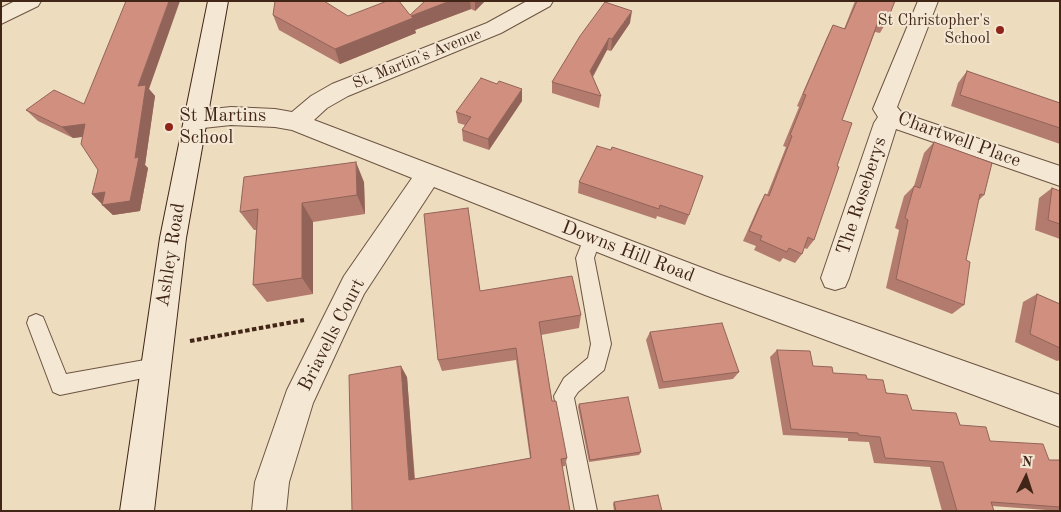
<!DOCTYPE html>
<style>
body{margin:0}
#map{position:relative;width:1061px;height:512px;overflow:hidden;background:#eedcbf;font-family:"Old Standard TT",serif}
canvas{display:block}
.frame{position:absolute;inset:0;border:2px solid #412618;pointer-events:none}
.north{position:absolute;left:1001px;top:452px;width:50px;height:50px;-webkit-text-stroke:4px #f4e8d5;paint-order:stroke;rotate:4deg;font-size:14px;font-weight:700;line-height:20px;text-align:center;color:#412618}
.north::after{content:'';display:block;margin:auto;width:18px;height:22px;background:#412618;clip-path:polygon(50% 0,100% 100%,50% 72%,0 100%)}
</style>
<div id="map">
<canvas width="1061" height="512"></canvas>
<div class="frame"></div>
<div class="north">N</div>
</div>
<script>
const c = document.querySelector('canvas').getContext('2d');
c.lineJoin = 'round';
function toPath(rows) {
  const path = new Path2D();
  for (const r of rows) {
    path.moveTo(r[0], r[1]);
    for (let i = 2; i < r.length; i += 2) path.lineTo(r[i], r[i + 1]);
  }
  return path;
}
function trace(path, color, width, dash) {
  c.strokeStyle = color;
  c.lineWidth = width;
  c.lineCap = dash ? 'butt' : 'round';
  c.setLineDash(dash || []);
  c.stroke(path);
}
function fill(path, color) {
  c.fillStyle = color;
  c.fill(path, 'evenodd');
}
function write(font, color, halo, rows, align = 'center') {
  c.font = font + ' "Old Standard TT",serif';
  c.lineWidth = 4;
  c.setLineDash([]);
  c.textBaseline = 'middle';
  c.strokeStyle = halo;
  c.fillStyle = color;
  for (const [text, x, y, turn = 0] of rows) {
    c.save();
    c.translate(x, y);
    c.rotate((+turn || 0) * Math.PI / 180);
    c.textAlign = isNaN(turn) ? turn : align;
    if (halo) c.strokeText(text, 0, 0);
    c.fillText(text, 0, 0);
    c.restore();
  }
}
const path = toPath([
 [190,341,304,320]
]);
const lane = toPath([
 [592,231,598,233,601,238,594,258,611,344,604,370,578,392,574,398,597,511,575,511,554,396,564,378,588,358,591,344,576,258,586,233,592,231],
 [36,314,43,317,66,374,156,358,163,360,166,367,163,374,60,395,53,392,27,323,29,317,36,314]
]);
const street = toPath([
 [15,1,41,1,38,6,1,24,1,8,15,1],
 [527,1,553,1,550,6,501,33,348,96,327,108,314,120,721,275,1060,395,1060,427,705,295,434,187,364,294,350,323,313,403,289,482,286,511,252,511,255,482,287,390,344,276,412,178,292,130,275,127,231,125,194,129,186,126,182,120,186,114,194,111,231,107,275,109,292,112,311,96,332,84,487,23,527,1],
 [918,1,938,1,897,107,902,113,1060,166,1060,186,896,129,849,278,845,287,835,290,825,287,821,278,874,123,878,117,873,109,918,1]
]);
const secondary = toPath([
 [208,1,228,1,186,238,154,511,120,511,160,238,208,1]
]);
const wall = toPath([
 [425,1,485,1,475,11,471,9,415,30,416,33,340,64,279,30,273,15,348,16,410,15],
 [855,1,895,1,887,21,880,33,875,32,842,120,837,166,814,240,807,249,804,248,802,254,795,263,783,258,780,262,754,250,756,246,743,241,759,205,765,194,767,195,786,147,783,146,799,107,797,106,827,37,833,25,844,29],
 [630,23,611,51,607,50,593,77,601,96,599,108,552,93,552,82,580,36],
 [967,71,1060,103,1060,144,951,106,958,83],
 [149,89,155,96,145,165,148,168,140,211,113,215,92,194,98,170,82,137,73,138,38,121,26,110,84,104],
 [522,101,489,150,463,141,462,130,465,125,458,123,456,112],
 [934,142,984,195,978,201,966,260,964,305,952,314,886,288,899,230,895,228,904,196,914,186,924,153],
 [597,146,689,215,685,225,657,216,656,219,578,193,579,182],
 [364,182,365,214,313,222,313,294,267,302,253,285,256,230,254,230,240,212],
 [1052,188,1060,191,1060,239,1035,230,1039,198],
 [480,291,581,315,579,328,541,335,552,401,567,458,565,466,352,511,407,377,415,479,530,458,516,360,442,371,438,360],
 [1037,294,1060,304,1060,360,1057,361,1015,342,1023,302],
 [650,332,739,372,733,379,659,389,646,340],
 [777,350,813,366,833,373,867,379,912,410,960,425,990,441,1049,460,1060,460,1060,511,992,506,994,511,942,511,930,467,874,463,869,442,848,441,848,438,783,435,770,357],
 [579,404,641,452,639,455,589,462,578,407],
 [614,502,662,511,614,511,613,504]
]);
const shadedWall = toPath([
 [169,1,180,1,149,89,155,96,145,165,148,168,140,211,113,215,102,205,135,158,138,86],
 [450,1,470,1,471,9,415,30,416,33,340,64,335,49,411,16],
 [475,1,485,1,475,11],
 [632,11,630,23,611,51,612,39],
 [609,38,607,50,589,83,590,71],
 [522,89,522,101,489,150,488,139],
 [85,124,96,135,73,138,62,127],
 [356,162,364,182,365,214,357,195],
 [105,192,103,205,92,194],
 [302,203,313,222,313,294,302,278],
 [401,366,407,377,415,487,409,480]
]);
const building = toPath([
 [126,1,169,1,138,86,146,85,135,158,139,157,130,201,102,205,105,192,92,194,98,170,81,144,85,124,62,127,26,110,54,90,84,104,126,1],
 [275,1,324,1,348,16,387,1,399,1,410,15,425,1,450,1,411,16,413,18,335,49,273,15,275,1],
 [857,1,895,1,887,21,879,19,842,120,852,123,837,166,839,167,814,240,808,237,802,254,789,248,787,252,760,240,762,236,749,231,765,194,769,196,792,136,790,135,806,95,803,94,833,25,845,29,857,1],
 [605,2,632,11,612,39,609,38,590,71,601,96,552,82,580,36,605,2],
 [967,71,1060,103,1060,128,960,95,967,71],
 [481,78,497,84,499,81,522,89,488,139,462,130,471,117,456,112,481,78],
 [934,142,992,163,984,195,980,194,966,260,970,262,964,305,896,279,908,220,905,218,914,186,920,188,934,142],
 [597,146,611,150,612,147,703,176,689,215,660,205,659,209,579,182,597,146],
 [356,162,357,195,302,203,302,278,253,285,258,209,240,212,244,177,356,162],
 [1052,188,1060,191,1060,224,1048,220,1052,188],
 [468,208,480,291,572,276,581,315,539,322,552,401,556,401,567,458,561,459,570,511,352,511,349,375,401,366,409,480,531,458,516,348,438,360,424,214,468,208],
 [1037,294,1060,304,1060,348,1030,334,1037,294],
 [722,323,739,372,663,382,650,332,722,323],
 [777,350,810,351,813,366,832,367,833,373,866,375,867,379,883,380,886,393,907,395,912,410,956,413,960,425,986,427,990,441,1043,444,1049,460,1060,460,1060,507,991,502,994,511,957,511,943,462,885,458,880,437,859,435,858,433,791,429,777,350],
 [628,397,641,452,590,460,579,404,628,397],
 [658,495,662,511,616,511,614,502,658,495]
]);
const markers = [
 [1000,30,5,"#8f2418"],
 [169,127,5,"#8f2418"]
];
const farPoinames = [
 ["St Christopher's",990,21],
 ["School",990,39]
];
const farStreetnames = [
 ["St. Martin's Avenue",417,59,-22]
];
const poiNames = [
 ["St Martins",179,116],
 ["School",179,138]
];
const streetNames = [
 ["Chartwell Place",959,140,20],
 ["The Roseberys",862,196,-72],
 ["Downs Hill Road",628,252,21],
 ["Ashley Road",171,255,-81],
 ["Briavells Court",332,335,-63]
];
trace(lane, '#6c5442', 2);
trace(street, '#6c5442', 2);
trace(secondary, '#412618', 2);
trace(path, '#412618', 4, [4.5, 2.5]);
fill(lane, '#f4e8d5');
fill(street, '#f4e8d5');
fill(secondary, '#f4e8d5');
fill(wall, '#b37b6d');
fill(shadedWall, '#926459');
fill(building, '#d08f7f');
trace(building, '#926459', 1);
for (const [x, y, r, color] of markers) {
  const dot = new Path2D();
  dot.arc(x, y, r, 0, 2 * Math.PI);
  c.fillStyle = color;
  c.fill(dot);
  trace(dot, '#f4e8d5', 2);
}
write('16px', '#412618', '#f4e8d5', farPoinames, 'right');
write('16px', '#412618', '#f4e8d5', farStreetnames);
write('19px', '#412618', '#f4e8d5', poiNames, 'left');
write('19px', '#412618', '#f4e8d5', streetNames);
</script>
